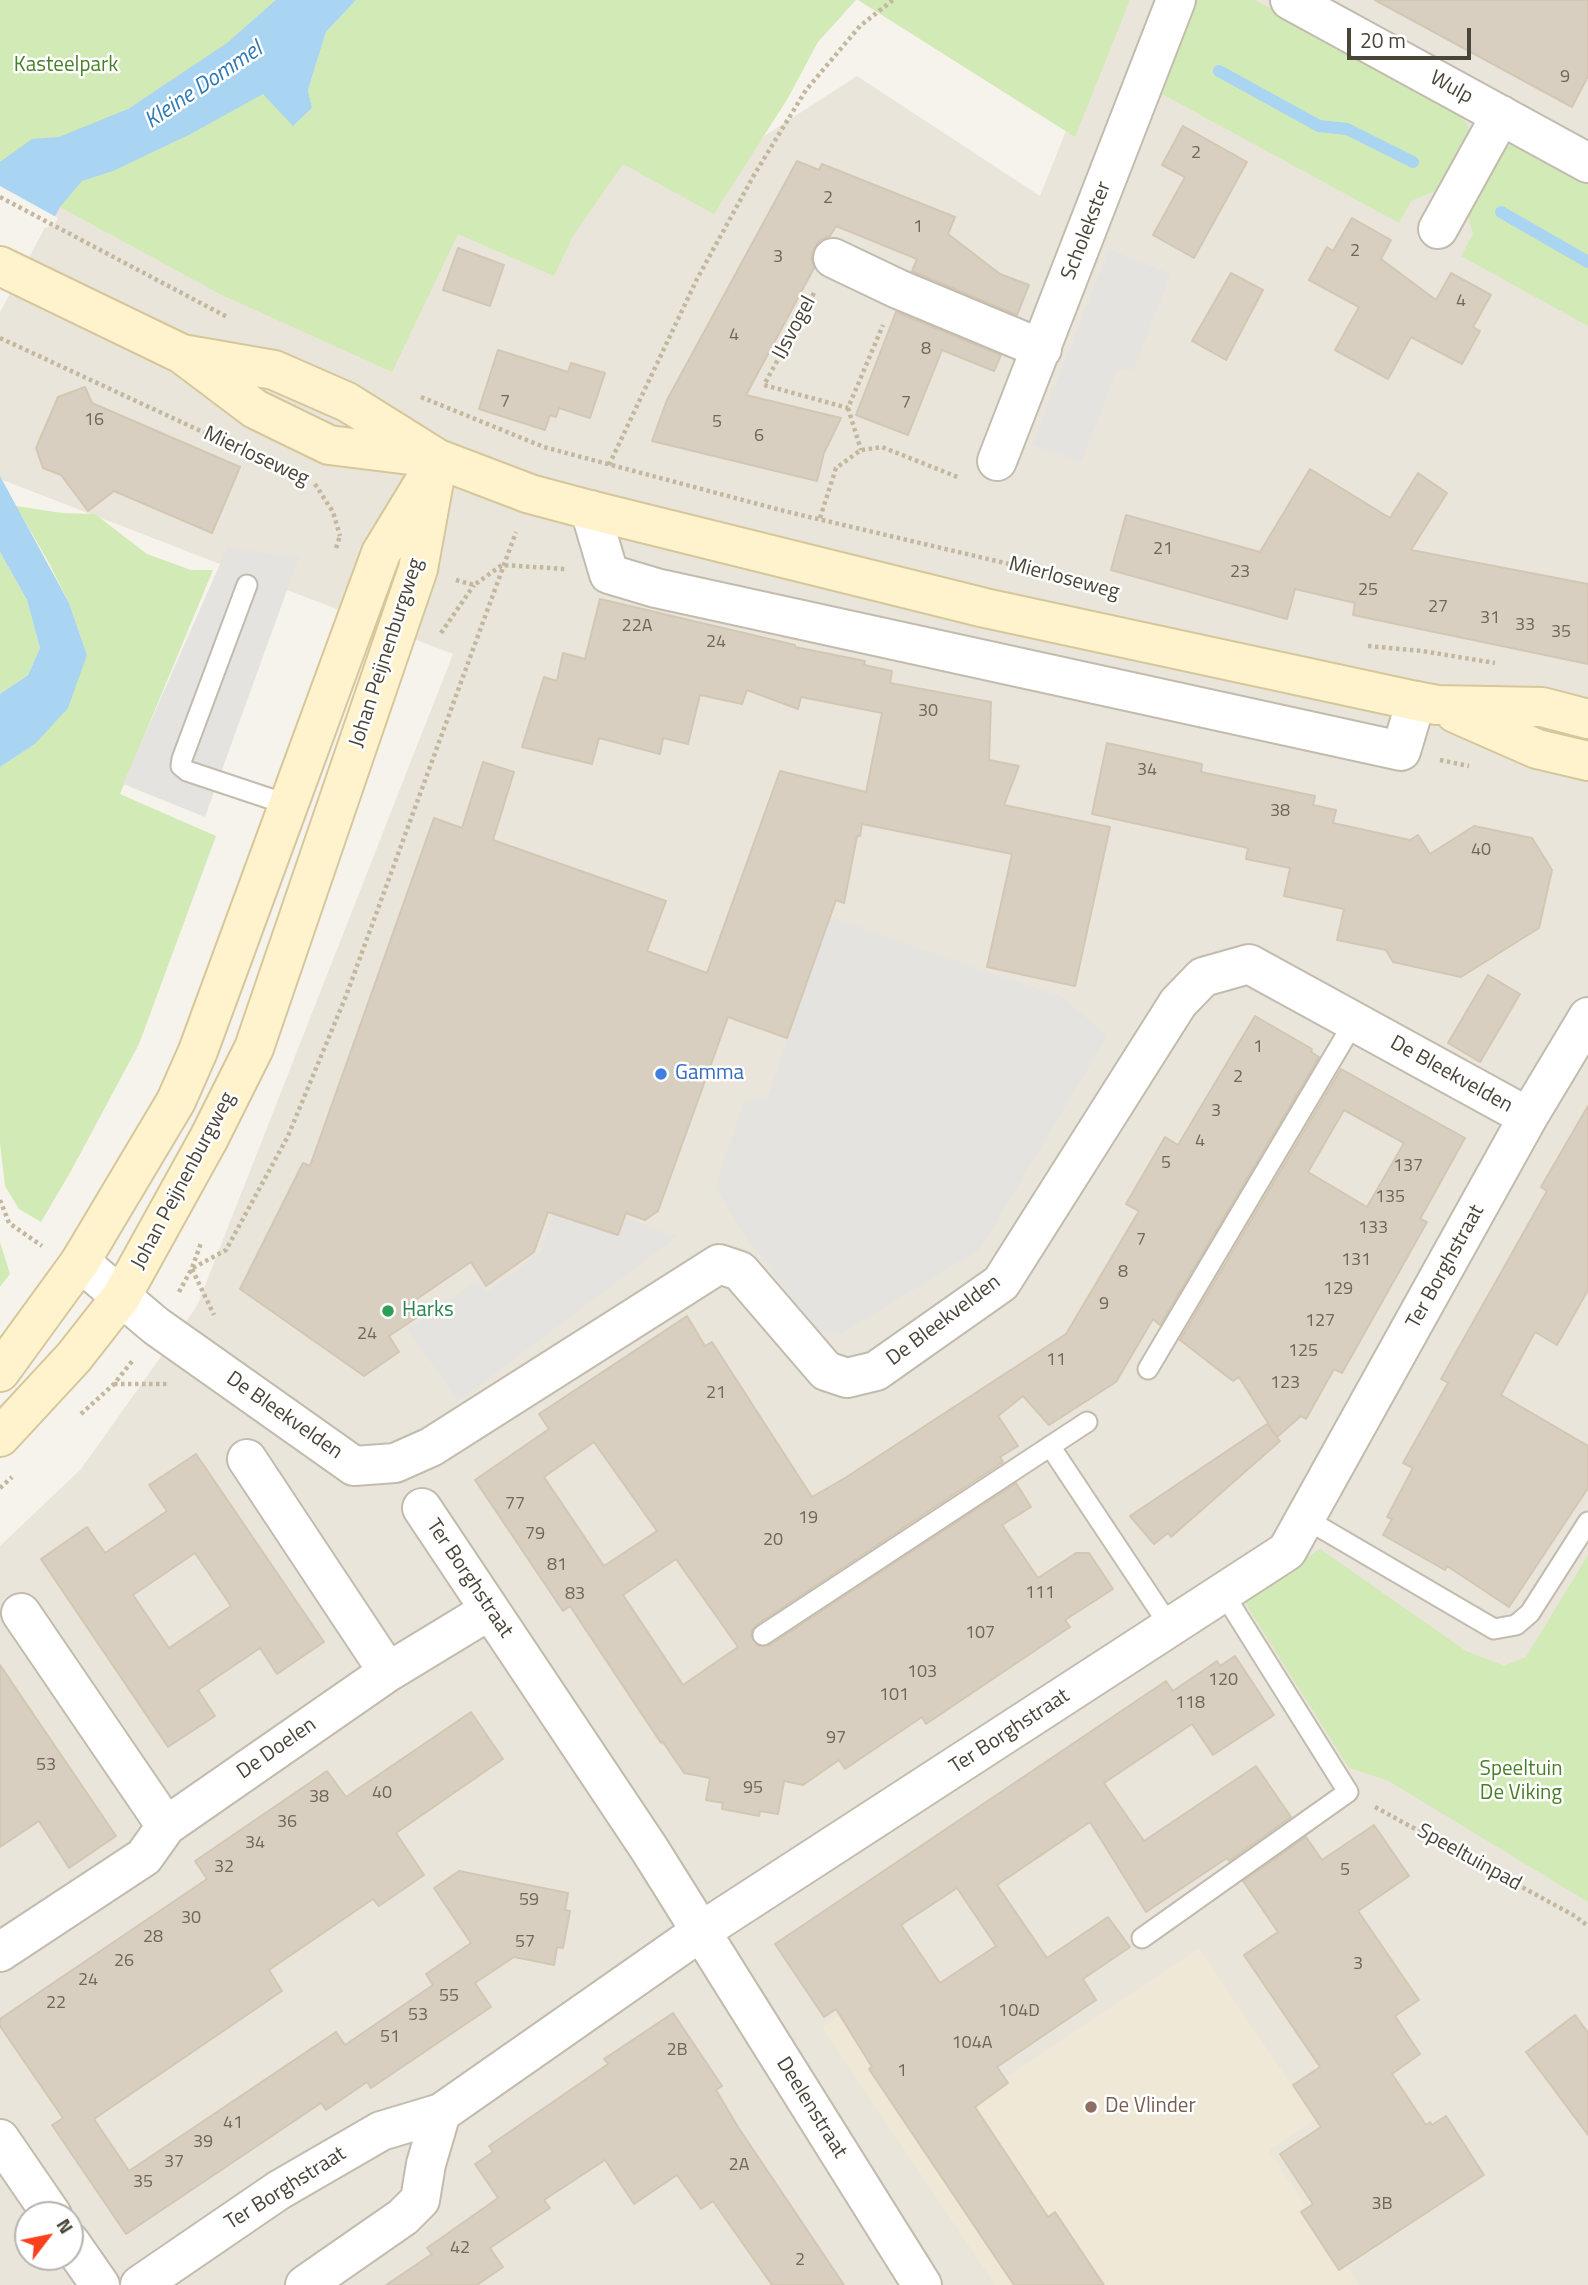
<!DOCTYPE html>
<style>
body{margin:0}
#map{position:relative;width:1588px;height:2285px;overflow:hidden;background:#f6f3ec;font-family:"Titillium Web",sans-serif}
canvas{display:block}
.north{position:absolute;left:14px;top:2201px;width:70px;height:70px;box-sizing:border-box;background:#fff;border:2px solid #b7b4b0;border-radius:50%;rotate:58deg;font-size:19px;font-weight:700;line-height:28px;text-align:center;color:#4b4439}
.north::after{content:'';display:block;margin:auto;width:24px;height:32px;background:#fc3f1d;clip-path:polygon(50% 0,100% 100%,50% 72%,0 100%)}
.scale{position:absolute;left:1347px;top:28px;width:124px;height:32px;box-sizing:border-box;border:4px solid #4b4439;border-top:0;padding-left:9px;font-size:21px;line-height:24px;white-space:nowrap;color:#4b4439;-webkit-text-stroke:5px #fff;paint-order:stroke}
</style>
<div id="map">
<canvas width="1588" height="2285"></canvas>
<div class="north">N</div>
<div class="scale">20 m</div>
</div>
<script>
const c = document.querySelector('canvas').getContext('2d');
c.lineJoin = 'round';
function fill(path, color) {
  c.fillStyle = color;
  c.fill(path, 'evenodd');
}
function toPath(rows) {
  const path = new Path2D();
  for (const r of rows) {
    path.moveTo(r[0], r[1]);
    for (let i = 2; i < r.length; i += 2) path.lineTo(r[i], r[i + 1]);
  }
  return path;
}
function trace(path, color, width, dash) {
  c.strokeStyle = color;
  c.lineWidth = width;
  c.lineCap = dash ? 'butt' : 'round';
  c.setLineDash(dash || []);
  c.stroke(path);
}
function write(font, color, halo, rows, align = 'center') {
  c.font = font + ' "Titillium Web",sans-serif';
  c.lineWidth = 5;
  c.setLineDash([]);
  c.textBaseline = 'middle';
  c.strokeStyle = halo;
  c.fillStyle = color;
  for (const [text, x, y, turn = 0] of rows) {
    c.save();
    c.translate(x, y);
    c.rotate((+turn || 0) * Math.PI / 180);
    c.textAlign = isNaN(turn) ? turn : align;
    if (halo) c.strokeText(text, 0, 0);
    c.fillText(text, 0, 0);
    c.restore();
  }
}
const residential = toPath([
 [1118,0,1588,0,1588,2285,0,2285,0,1546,81,1469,197,1306,453,654,0,479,0,174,489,113,738,153,857,76,1040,196],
 [28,2215,70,2215,70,2257,28,2257]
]);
const education = toPath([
 [1199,1948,1315,2120,1269,2151,1359,2285,995,2285,822,2027,900,1974,981,2094]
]);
const green = toPath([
 [0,0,297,0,128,109,0,174],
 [356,0,856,0,818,42,788,98,714,214,623,164,573,236,554,276,458,234,392,372,220,294,60,207,82,181,113,171,189,135,263,93,294,125,312,108,308,90,326,32],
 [858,0,1130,0,1075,137],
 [1197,0,1255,0,1456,111,1467,124,1470,134,1443,188,1411,201,1399,223,1160,93],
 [1512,145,1521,147,1588,184,1588,326,1461,256,1473,234,1467,212,1503,146],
 [16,506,62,513,95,514,147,554,191,570,213,570,120,794,216,836,139,1044,71,1171,41,1222,19,1209,5,1186,0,1143,0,767,35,744,87,655,69,603,49,563],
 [0,552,27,600,40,648,28,675,0,694],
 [0,1242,10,1274,0,1287],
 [1320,1549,1466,1651,1504,1666,1526,1657,1588,1555,1588,1902,1387,1780,1349,1768,1244,1601]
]);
const parking = toPath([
 [1109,249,1171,274,1134,369,1117,370,1081,463,1032,445],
 [227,548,299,557,205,817,123,784],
 [830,917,1062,997,1107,1036,980,1249,842,1333,817,1332,745,1235,715,1187,744,1101,768,1096],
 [559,1196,678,1236,458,1401,408,1329,478,1280,487,1292,542,1251]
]);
const water = toPath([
 [276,0,356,0,326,32,308,90,312,108,293,126,263,94,189,135,113,171,82,181,60,207,51,224,45,228,0,313,0,162,32,139,59,137,128,109,227,43],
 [0,476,69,603,87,655,68,708,35,744,0,767,0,694,28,675,40,648,27,600,0,552]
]);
const pier = toPath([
 [0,186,58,218,54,225,45,228,0,313]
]);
const stream = toPath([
 [1219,71,1319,126,1347,129,1413,162],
 [1501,212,1588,262]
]);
const building = toPath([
 [1375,0,1588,0,1588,76,1572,107,1375,0],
 [1183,126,1247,162,1194,258,1153,235,1185,177,1162,165,1183,126],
 [797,161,819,170,822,164,955,217,948,234,1000,274,1029,285,1017,315,912,271,917,259,836,226,830,236,820,240,814,248,811,259,814,268,746,395,841,418,824,453,817,481,652,441,667,400,797,161],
 [1352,218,1391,240,1381,259,1436,300,1451,273,1491,295,1473,327,1480,331,1462,364,1411,337,1388,379,1335,350,1359,307,1309,280,1327,247,1333,251,1352,218],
 [458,248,504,265,490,306,443,290,458,248],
 [1231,273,1263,290,1226,360,1192,341,1231,273],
 [896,312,1001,355,994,371,942,350,908,435,856,415,896,312],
 [498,350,568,372,571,363,605,373,590,418,559,408,556,417,550,415,545,430,479,409,498,350],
 [85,387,92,403,240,467,212,533,114,491,88,511,61,475,43,468,36,448,58,397,85,387],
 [1310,469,1390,518,1418,473,1447,493,1411,550,1588,584,1588,664,1353,615,1355,603,1295,589,1287,619,1111,570,1126,515,1260,552,1310,469],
 [600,599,795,645,795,647,865,661,864,665,892,671,890,683,991,702,989,760,1019,766,1004,805,1110,827,1075,986,987,967,1012,854,862,824,860,836,857,836,844,903,836,900,787,1038,728,1017,658,1211,645,1220,626,1213,618,1235,548,1212,534,1252,486,1286,471,1262,408,1305,416,1318,389,1336,399,1352,364,1376,240,1289,303,1163,310,1166,434,818,462,828,483,762,514,772,493,840,666,901,647,951,707,973,780,771,866,792,882,713,801,697,798,709,747,690,742,704,700,695,688,744,663,738,660,754,599,738,592,764,522,747,544,677,557,681,563,653,585,659,600,599],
 [1107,743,1202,764,1201,772,1315,796,1313,805,1336,810,1333,823,1410,840,1418,835,1430,854,1474,826,1532,838,1552,870,1539,928,1461,977,1393,962,1386,950,1337,940,1344,909,1284,896,1290,868,1246,859,1248,848,1092,814,1107,743],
 [1488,975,1520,994,1480,1062,1448,1043,1488,975],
 [1255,1016,1312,1049,1311,1052,1319,1057,1160,1325,1153,1319,1116,1382,1049,1425,1023,1396,998,1416,1018,1446,1000,1457,1003,1462,756,1625,752,1630,751,1636,758,1646,770,1645,1016,1483,1031,1507,1002,1525,1038,1578,1076,1553,1089,1553,1113,1589,1065,1620,1070,1627,926,1724,922,1717,845,1769,839,1760,803,1785,784,1781,778,1814,760,1811,759,1816,722,1809,723,1803,706,1800,710,1778,684,1773,663,1742,661,1743,570,1606,563,1611,475,1480,549,1429,539,1414,687,1316,705,1346,712,1342,812,1497,845,1478,1066,1334,1139,1211,1126,1204,1165,1137,1178,1145,1255,1016],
 [594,1442,657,1531,604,1566,544,1477,594,1442],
 [676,1559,738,1647,683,1685,623,1595,676,1559],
 [1341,1069,1465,1138,1420,1219,1427,1222,1342,1373,1334,1369,1306,1419,1301,1416,1277,1437,1239,1377,1233,1381,1180,1340,1341,1069],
 [1344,1110,1404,1143,1367,1207,1308,1172,1344,1110],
 [1588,1106,1588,1290,1557,1345,1535,1332,1501,1395,1588,1446,1588,1488,1509,1607,1447,1566,1445,1570,1383,1535,1392,1519,1387,1517,1413,1468,1403,1463,1448,1383,1441,1379,1547,1191,1541,1187,1588,1106],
 [1267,1424,1280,1441,1171,1537,1168,1533,1154,1544,1130,1516,1267,1424],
 [196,1454,324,1642,277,1674,260,1648,198,1690,215,1716,168,1747,41,1559,87,1527,105,1553,167,1511,149,1485,196,1454],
 [195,1553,231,1606,169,1648,133,1595,195,1553],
 [1235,1656,1274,1715,1213,1755,1192,1724,1104,1783,1144,1841,1256,1766,1291,1817,1229,1861,1227,1858,1146,1912,1090,1822,997,1885,1047,1958,1108,1917,1130,1947,1083,1979,1096,2000,997,2067,1008,2083,975,2107,1048,2217,1055,2212,1104,2285,1014,2285,869,2069,872,2067,836,2009,824,2017,775,1944,1166,1681,1173,1691,1217,1661,1220,1666,1235,1656],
 [957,1888,996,1946,940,1983,901,1925,957,1888],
 [0,1665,116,1836,69,1868,39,1821,0,1847,0,1665],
 [471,1712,503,1759,396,1833,424,1875,379,1906,373,1899,269,1970,282,1991,94,2119,129,2171,336,2032,345,2045,433,1985,426,1974,471,1943,434,1888,459,1871,568,1893,565,1910,570,1911,563,1948,557,1947,554,1965,514,1957,475,1983,491,2007,371,2088,367,2082,326,2110,321,2103,126,2234,52,2125,63,2118,0,2026,0,2019,207,1879,195,1861,327,1771,346,1797,471,1712],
 [1374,1825,1409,1876,1358,1911,1419,2000,1395,2016,1420,2054,1392,2074,1426,2125,1430,2122,1432,2125,1446,2116,1484,2175,1339,2270,1301,2212,1313,2204,1280,2154,1321,2127,1293,2085,1320,2067,1244,1955,1278,1932,1243,1881,1306,1837,1322,1860,1374,1825],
 [673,2013,722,2086,716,2090,738,2127,844,2285,772,2285,713,2201,701,2209,677,2175,634,2204,605,2160,544,2200,550,2208,490,2248,503,2267,477,2285,386,2285,432,2254,427,2248,498,2198,475,2164,493,2152,489,2146,608,2064,604,2059,673,2013],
 [1575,2015,1588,2033,1588,2135,1526,2052,1575,2015]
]);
const path = toPath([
 [0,197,229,318],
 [814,293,764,385,848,408,883,325],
 [0,338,231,445],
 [421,397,544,447,784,511,1090,583,1112,591],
 [848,408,861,450],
 [609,465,697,279,754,175,806,90,860,26,893,0],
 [315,484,333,512,340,536],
 [820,518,836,468,861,450,882,447,960,478],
 [336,548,340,536],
 [456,580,474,585,502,565,566,569],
 [441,633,474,585],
 [1368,646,1422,651,1495,663],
 [1440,760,1469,766],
 [0,1200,9,1223,42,1246],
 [193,1268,226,1250,288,1136,346,996,516,532],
 [192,1269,214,1315],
 [179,1292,192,1268,201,1243],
 [114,1384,168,1384],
 [81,1414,114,1384,133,1360],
 [0,1488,12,1477],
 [1375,1807,1575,1916,1588,1926]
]);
const lane = toPath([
 [247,585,182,759,181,766,187,771,289,805],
 [1148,1369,1354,1022],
 [1050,1446,1171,1628],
 [1306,1519,1494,1629,1516,1625,1530,1613,1588,1522],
 [763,1635,1087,1422],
 [1142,1938,1348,1792,1224,1594]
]);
const street = toPath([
 [1290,0,1588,163],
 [1438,229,1501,115],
 [833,258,898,289,1042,349],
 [997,461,1176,0],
 [590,510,609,574,656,588,1401,751,1416,701],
 [80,1262,156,1326,354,1466,395,1463,431,1447,719,1264,740,1271,826,1371,847,1378,876,1371,1001,1283,1178,1003,1203,977,1249,964,1528,1117],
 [247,1459,388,1672],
 [422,1508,650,1850,922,2285],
 [21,1613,166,1826],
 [0,1952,144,1857,166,1826,388,1672,490,1610],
 [0,2139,52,2215],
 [70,2242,100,2285],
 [140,2285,279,2190,381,2131,441,2113,700,1932,1287,1551,1528,1117,1588,1017],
 [305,2285,403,2217,420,2200,426,2164,441,2113]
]);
const secondary = toPath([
 [0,266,182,354,255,409,329,445,426,457],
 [182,354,274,370,347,402,438,459,530,494,590,510,985,608,1416,701,1437,705,1542,707,1588,719],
 [1455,713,1537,749,1588,761],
 [0,1372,80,1262,176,1101,198,1051,381,553,426,479],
 [0,1437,74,1357,121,1297,209,1138,254,1048,418,569,438,459]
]);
const markers = [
 [661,1074,7,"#3f7fe0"],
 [388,1311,7,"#2e9e5b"],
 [1091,2107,7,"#8d6e63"]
];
const numberNames = [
 ["9",1565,78],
 ["2",1196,154],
 ["2",828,199],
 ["1",918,228],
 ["2",1355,252],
 ["3",778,258],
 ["4",1461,302],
 ["4",734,336],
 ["8",926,350],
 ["7",505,403],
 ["7",906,404],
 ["16",94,421],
 ["5",717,423],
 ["6",759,437],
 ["21",1163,550],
 ["23",1240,573],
 ["25",1368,591],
 ["27",1438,608],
 ["31",1490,619],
 ["33",1525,626],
 ["22A",637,627],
 ["35",1561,633],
 ["24",716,643],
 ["30",928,712],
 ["34",1147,771],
 ["38",1280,812],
 ["40",1481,851],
 ["1",1258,1048],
 ["2",1238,1078],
 ["3",1216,1112],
 ["4",1200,1142],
 ["5",1166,1164],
 ["137",1408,1167],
 ["135",1390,1198],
 ["133",1373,1229],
 ["7",1141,1241],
 ["131",1356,1261],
 ["8",1123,1273],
 ["129",1338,1290],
 ["9",1104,1305],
 ["127",1320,1322],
 ["24",367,1335],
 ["125",1303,1352],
 ["11",1056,1361],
 ["123",1285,1384],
 ["21",716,1394],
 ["77",515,1505],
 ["19",808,1519],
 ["79",535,1535],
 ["20",773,1541],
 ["81",557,1566],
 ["111",1040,1594],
 ["83",575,1595],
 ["107",980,1634],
 ["103",922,1673],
 ["120",1223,1681],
 ["101",894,1696],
 ["118",1190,1704],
 ["97",836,1739],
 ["53",46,1766],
 ["95",753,1789],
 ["40",382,1794],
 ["38",319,1798],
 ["36",287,1823],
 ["34",255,1844],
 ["32",224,1868],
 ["5",1345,1871],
 ["59",529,1901],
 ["30",191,1919],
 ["28",153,1938],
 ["57",525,1943],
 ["26",124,1962],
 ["3",1358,1965],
 ["24",88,1981],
 ["55",449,1997],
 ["22",56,2004],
 ["104D",1019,2012],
 ["53",418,2016],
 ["51",390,2038],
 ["104A",972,2044],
 ["2B",677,2051],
 ["1",902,2072],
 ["41",233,2124],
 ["39",203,2143],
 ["37",174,2163],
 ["2A",739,2166],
 ["35",143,2183],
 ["3B",1382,2205],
 ["42",460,2249],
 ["2",800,2261]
];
const parkNames = [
 ["Kasteelpark",66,66],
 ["Speeltuin",1521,1770],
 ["De Viking",1521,1794]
];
const streetNames = [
 ["Wulp",1451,88,29],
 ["Scholekster",1087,231,-69],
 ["IJsvogel",795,328,-62],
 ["Mierloseweg",256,457,25],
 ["Mierloseweg",1064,579,15],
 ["Johan Peijnenburgweg",387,653,-72],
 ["De Bleekvelden",1451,1075,29],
 ["Johan Peijnenburgweg",184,1181,-62],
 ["Ter Borghstraat",1446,1267,-61],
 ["De Bleekvelden",944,1321,-37],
 ["De Bleekvelden",284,1416,35],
 ["Ter Borghstraat",469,1579,56],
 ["Ter Borghstraat",1010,1732,-33],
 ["De Doelen",277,1749,-35],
 ["Speeltuinpad",1469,1858,29],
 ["Deelenstraat",811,2108,58],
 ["Ter Borghstraat",286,2189,-32]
];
const shopNames = [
 ["Gamma",675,1074]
];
const leisureNames = [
 ["Harks",402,1311]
];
const educationNames = [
 ["De Vlinder",1105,2107]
];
const waterNames = [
 ["Kleine Dommel",204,86,-34]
];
fill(residential, '#eae5da');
fill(education, '#efe8d6');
fill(green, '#d2eab5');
fill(parking, '#e5e3e0');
fill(water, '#a9d4f2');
fill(pier, '#f6f3ec');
trace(stream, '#a9d4f2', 12);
fill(building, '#d8cfc1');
trace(building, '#d3c7b4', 2);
trace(lane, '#c2bbae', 23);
trace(street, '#c2bbae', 42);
trace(secondary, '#d6c79b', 42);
trace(path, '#c4b79f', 4.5, [3.5, 3.5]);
trace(lane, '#fff', 19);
trace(street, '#fff', 38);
trace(secondary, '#fff3cd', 38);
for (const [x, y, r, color] of markers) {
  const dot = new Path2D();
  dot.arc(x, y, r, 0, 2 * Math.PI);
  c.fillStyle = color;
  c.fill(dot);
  trace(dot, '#fff', 2.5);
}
write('18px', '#6e675b', null, numberNames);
write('21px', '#4a7f2a', '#fff', parkNames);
write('21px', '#4b4439', '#fff', streetNames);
write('21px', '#366cbe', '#fff', shopNames, 'left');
write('21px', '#27864d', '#fff', leisureNames, 'left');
write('21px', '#785e54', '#fff', educationNames, 'left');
write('italic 23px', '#2e7ab2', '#fff', waterNames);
</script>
